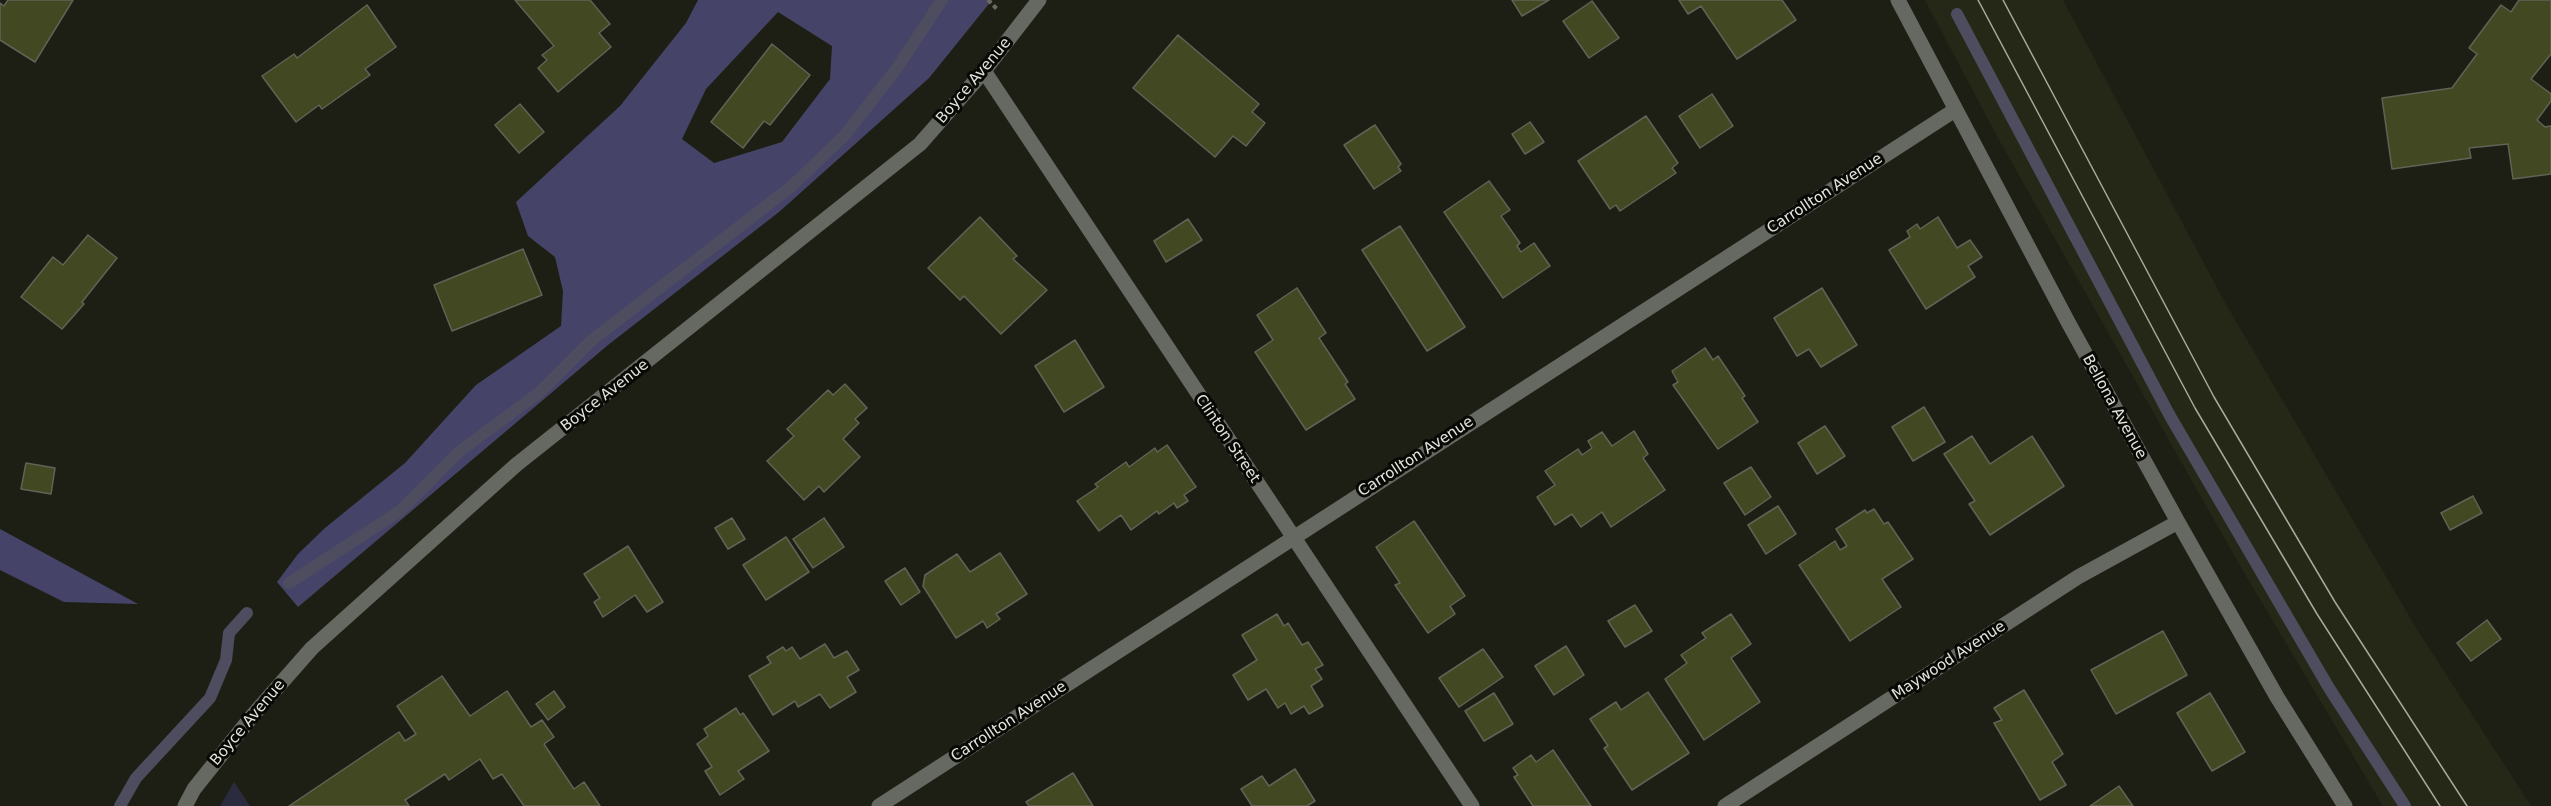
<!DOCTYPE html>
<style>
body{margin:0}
canvas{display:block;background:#1d1f14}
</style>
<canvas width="2551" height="806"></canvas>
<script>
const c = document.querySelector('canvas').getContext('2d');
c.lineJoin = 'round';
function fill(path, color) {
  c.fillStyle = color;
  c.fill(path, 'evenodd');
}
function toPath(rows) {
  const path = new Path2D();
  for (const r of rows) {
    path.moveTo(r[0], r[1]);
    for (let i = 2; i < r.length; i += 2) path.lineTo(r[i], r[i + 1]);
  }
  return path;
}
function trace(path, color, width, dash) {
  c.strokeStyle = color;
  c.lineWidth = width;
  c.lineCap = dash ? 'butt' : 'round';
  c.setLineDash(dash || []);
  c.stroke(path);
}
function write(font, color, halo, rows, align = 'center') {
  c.font = font + ' "DejaVu Sans",sans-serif';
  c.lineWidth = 6;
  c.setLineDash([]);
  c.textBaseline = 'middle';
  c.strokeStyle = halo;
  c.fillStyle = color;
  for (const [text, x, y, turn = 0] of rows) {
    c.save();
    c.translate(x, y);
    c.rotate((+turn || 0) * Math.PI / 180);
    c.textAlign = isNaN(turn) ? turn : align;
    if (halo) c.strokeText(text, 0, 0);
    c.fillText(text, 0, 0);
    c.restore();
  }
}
const built = toPath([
 [1925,0,2063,0,2224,301,2418,631,2531,806,2383,806,2242,569,1998,138]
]);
const green = toPath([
 [234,782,250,806,220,806]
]);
const forest = toPath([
 [698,0,992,0,929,78,779,212,608,345,298,607,277,582,298,554,325,528,405,463,476,385,561,326,563,291,555,257,528,236,516,202,620,106,686,23],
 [778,12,832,46,830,79,782,142,714,163,682,139,706,89],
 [0,529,138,604,64,602,0,570]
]);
const stream = toPath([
 [1957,14,2170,416,2329,688,2405,806],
 [289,583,400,511,460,451,540,392,592,340,792,186,845,135,897,68,942,0],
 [120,806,136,778,210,698,226,660,229,633,247,613]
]);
const building = toPath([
 [8,0,73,0,35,62,0,40,0,3,4,6,8,0],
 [515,0,590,0,610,24,599,33,611,47,558,92,538,68,547,60,542,55,554,46,515,0],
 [1512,0,1549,0,1522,16,1512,0],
 [1679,0,1782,0,1796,20,1737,59,1701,6,1688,14,1679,0],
 [2519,0,2551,0,2551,54,2531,79,2551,94,2551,101,2537,120,2545,127,2551,126,2551,174,2513,179,2508,144,2469,148,2471,158,2392,169,2382,98,2452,88,2477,54,2469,48,2501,5,2511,12,2519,0],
 [1592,1,1619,38,1589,58,1563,21,1592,1],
 [367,5,396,47,365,69,370,75,322,109,319,105,296,122,262,76,294,54,297,58,367,5],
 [1178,35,1259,104,1252,112,1265,123,1246,146,1233,136,1215,157,1133,88,1178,35],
 [772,44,810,75,770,125,764,121,743,148,711,122,772,44],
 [1712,94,1733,126,1700,148,1679,116,1712,94],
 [520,104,544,132,519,153,495,125,520,104],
 [1646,116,1678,163,1672,168,1676,173,1620,211,1616,205,1610,209,1578,161,1646,116],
 [1530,122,1544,142,1525,154,1512,134,1530,122],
 [1375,125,1401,164,1398,167,1401,171,1374,189,1344,145,1375,125],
 [1489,181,1510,210,1501,216,1520,243,1517,246,1521,252,1534,243,1550,266,1503,298,1444,212,1489,181],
 [980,217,1017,256,1013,259,1047,290,1001,334,964,296,960,300,928,268,980,217],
 [1938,217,1957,248,1970,240,1982,257,1968,266,1975,277,1926,309,1889,250,1910,237,1907,231,1917,224,1920,229,1938,217],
 [1188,219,1202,240,1166,262,1154,241,1188,219],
 [1400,226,1465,327,1427,351,1362,250,1400,226],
 [88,235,117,258,82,302,84,304,62,329,21,297,53,257,63,265,88,235],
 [523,249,542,295,452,331,434,285,523,249],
 [1297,288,1326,333,1319,338,1348,382,1345,384,1355,399,1306,430,1255,352,1273,340,1257,315,1297,288],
 [1822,288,1857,345,1821,367,1809,349,1797,356,1774,318,1822,288],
 [1075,340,1104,387,1064,412,1035,366,1075,340],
 [1705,348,1713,360,1718,356,1745,396,1742,398,1758,422,1718,449,1673,385,1678,382,1672,371,1705,348],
 [845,384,867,408,855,419,859,423,843,439,860,457,824,492,819,486,804,500,767,461,794,436,787,429,828,390,833,395,845,384],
 [1924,407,1945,442,1913,461,1892,427,1924,407],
 [1825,426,1845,456,1817,474,1798,443,1825,426],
 [1634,431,1648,454,1643,458,1665,490,1611,527,1602,512,1581,527,1572,514,1555,525,1537,497,1555,485,1545,471,1578,449,1582,455,1592,448,1588,441,1602,432,1612,446,1634,431],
 [1972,436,1990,464,2032,436,2064,486,1990,535,1969,504,1975,501,1944,454,1972,436],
 [1167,445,1196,487,1184,495,1188,501,1177,508,1174,503,1159,514,1157,511,1131,530,1121,515,1099,531,1077,501,1098,487,1095,484,1126,462,1129,467,1155,448,1157,452,1167,445],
 [26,463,55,468,51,494,21,489,26,463],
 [1751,467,1771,497,1745,515,1724,483,1751,467],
 [2473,496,2482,513,2450,530,2441,513,2473,496],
 [1778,506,1796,534,1766,554,1748,525,1778,506],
 [1874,509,1884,524,1888,522,1913,559,1882,579,1901,607,1850,641,1799,565,1835,541,1840,550,1847,546,1836,529,1865,510,1867,513,1874,509],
 [732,518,745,539,728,549,715,528,732,518],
 [824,518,844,547,813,568,793,539,824,518],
 [1414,521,1465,596,1450,606,1455,614,1428,633,1395,585,1400,583,1376,547,1414,521],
 [786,537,809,572,766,600,743,565,786,537],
 [628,546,663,602,647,612,635,595,603,617,594,602,600,598,584,574,628,546],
 [1000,553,1027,594,996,614,1000,619,987,628,983,621,956,638,923,586,925,575,957,554,970,572,1000,553],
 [905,568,920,592,901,605,885,581,905,568],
 [1635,605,1652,631,1625,647,1608,621,1635,605],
 [1277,614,1284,626,1288,623,1302,645,1308,642,1323,665,1315,669,1322,679,1311,686,1323,706,1309,714,1304,706,1291,714,1285,703,1278,708,1266,689,1248,700,1233,675,1257,660,1242,635,1277,614],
 [1731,614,1751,644,1731,658,1760,702,1704,740,1665,679,1687,663,1681,655,1706,638,1702,633,1731,614],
 [2487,620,2501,639,2471,661,2457,643,2487,620],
 [2163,631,2187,675,2116,714,2091,670,2163,631],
 [825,644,834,658,847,651,859,670,847,677,856,692,830,708,820,694,798,707,795,701,773,715,749,676,771,663,767,657,783,647,786,651,792,647,800,659,825,644],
 [1566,646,1584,675,1554,695,1535,666,1566,646],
 [1483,649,1503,677,1459,707,1439,678,1483,649],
 [442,676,470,716,507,691,531,727,542,720,554,737,544,744,574,789,584,782,600,806,524,806,502,774,493,779,480,759,449,780,445,774,405,800,409,806,289,806,399,732,405,741,416,734,397,706,442,676],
 [2024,690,2063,754,2052,762,2066,785,2040,800,1994,723,2002,720,1994,708,2024,690],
 [554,691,565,707,548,720,536,704,554,691],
 [1648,692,1689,753,1632,790,1604,748,1608,746,1590,719,1616,702,1621,710,1648,692],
 [1494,693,1513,724,1484,741,1465,711,1494,693],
 [2210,693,2245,752,2212,771,2177,713,2210,693],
 [736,708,740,715,743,713,769,751,738,771,744,779,720,795,705,771,712,767,697,744,708,736,704,729,736,708],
 [1553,750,1591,806,1533,806,1514,777,1518,775,1513,768,1531,755,1536,762,1553,750],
 [1295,769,1315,801,1307,806,1252,806,1241,789,1262,776,1269,786,1295,769],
 [1073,773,1093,806,1029,806,1026,802,1073,773],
 [2119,786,2133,806,2090,806,2119,786]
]);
const path = toPath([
 [988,0,997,9]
]);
const minor = toPath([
 [1898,0,2068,322,2178,522,2277,697,2345,806],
 [984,71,1472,806],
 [185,806,194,789,253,715,312,648,516,465,920,144,984,71,1039,0],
 [879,806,1955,110],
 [1725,806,2078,577,2178,522]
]);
const tram = toPath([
 [1978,0,2195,408,2317,614,2440,806],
 [2003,0,2214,397,2335,602,2467,806]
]);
const streetNames = [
 ["Boyce Avenue",974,81,-50],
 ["Carrollton Avenue",1825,194,-33],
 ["Boyce Avenue",605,396,-38],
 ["Bellona Avenue",2114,407,61],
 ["Clinton Street",1227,439,56],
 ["Carrollton Avenue",1416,457,-33],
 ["Maywood Avenue",1949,661,-33],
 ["Carrollton Avenue",1009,722,-33],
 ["Boyce Avenue",248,723,-50]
];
fill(built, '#252817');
fill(green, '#2b2b40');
fill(forest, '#454468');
trace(stream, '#4e4c5f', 12);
fill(building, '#424821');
trace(building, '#606356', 1.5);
trace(path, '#6a6c62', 4, [4.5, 3]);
trace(minor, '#666862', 15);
trace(tram, '#a7a9a0', 1.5);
write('15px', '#e4e5de', '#080805', streetNames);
</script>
